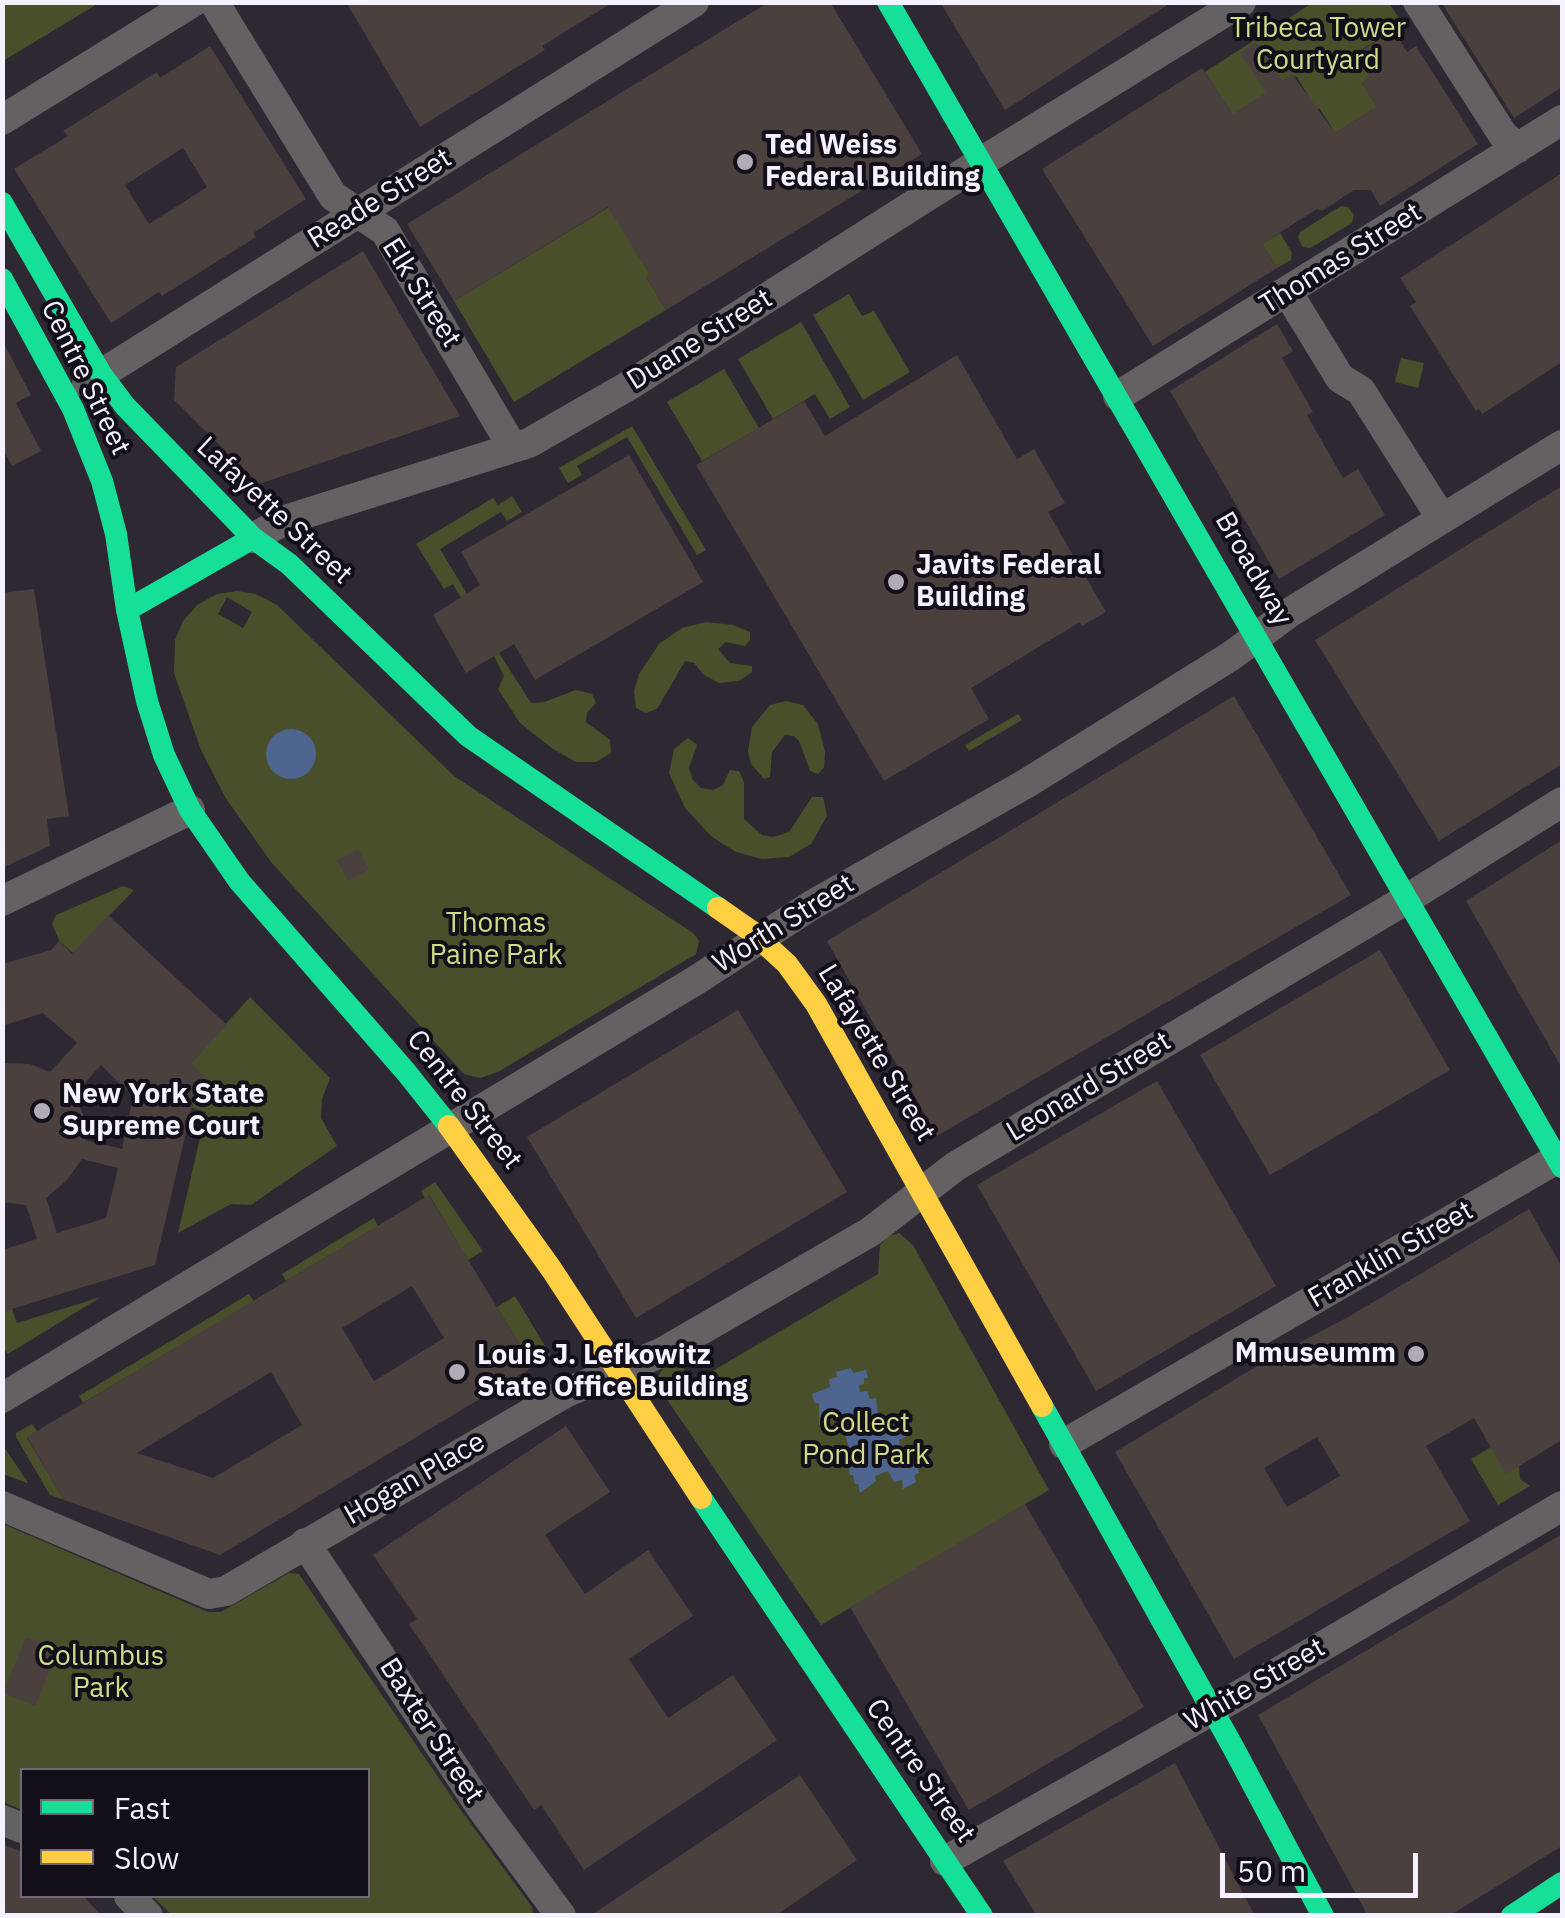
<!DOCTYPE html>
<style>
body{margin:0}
#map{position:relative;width:1565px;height:1918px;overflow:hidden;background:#2d2832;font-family:"IBM Plex Sans",sans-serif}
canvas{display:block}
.frame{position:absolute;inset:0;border:5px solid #f6f1fe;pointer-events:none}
.legend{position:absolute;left:20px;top:1768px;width:350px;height:130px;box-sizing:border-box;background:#130f18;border:2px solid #6e6974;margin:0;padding:12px 18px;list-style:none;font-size:30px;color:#f6f1fe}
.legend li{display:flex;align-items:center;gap:20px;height:50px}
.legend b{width:50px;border:2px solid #6e6974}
.scale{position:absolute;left:1220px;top:1853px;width:198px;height:45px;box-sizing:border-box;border:5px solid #f6f1fe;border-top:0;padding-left:12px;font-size:30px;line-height:35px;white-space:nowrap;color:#f6f1fe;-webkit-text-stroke:8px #130f18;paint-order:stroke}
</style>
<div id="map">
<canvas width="1565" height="1918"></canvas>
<div class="frame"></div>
<ul class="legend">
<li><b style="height:12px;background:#16e098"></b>Fast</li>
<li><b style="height:12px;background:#ffcf43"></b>Slow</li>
</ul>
<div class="scale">50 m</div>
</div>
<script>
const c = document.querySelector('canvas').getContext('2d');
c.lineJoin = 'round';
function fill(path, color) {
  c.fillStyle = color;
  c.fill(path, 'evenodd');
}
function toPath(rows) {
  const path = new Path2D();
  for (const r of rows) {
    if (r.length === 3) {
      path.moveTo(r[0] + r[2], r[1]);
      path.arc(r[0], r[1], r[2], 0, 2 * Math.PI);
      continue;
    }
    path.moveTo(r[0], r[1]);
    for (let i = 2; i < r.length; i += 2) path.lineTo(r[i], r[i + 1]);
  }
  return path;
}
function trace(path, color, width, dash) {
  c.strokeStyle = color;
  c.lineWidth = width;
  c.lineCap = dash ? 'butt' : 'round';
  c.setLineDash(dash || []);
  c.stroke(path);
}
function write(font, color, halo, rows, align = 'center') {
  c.font = font + ' "IBM Plex Sans",sans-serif';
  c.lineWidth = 8;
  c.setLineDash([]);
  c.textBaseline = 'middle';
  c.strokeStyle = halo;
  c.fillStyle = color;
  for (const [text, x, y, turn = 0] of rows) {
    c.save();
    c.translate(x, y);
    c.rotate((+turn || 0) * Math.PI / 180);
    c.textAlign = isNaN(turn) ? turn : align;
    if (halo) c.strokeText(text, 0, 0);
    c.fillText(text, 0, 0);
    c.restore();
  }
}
const green = toPath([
 [3,2,99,2,99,3,3,61],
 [1312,3,1389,3,1403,24,1356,53,1370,77,1362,83,1377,107,1335,133,1320,109,1315,108,1297,77,1291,75,1286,82,1233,115,1205,72],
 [1341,206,1348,207,1354,215,1352,223,1310,248,1303,247,1298,238,1300,232],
 [609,207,650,275,647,278,666,310,514,402,454,301],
 [1280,233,1292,253,1291,260,1277,268,1262,244],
 [849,294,862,316,874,311,910,372,863,400,813,315],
 [801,322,850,407,830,419,815,394,773,419,738,359],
 [1401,358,1424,363,1418,388,1395,382],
 [724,369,759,428,702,461,667,402],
 [632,426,706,550,697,555,627,437,577,466,582,475,568,483,559,468],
 [512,496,522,512,507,521,501,512,440,549,467,594,461,598,453,584,444,589,416,544,493,498,498,505],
 [237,591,256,594,277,605,454,776,693,933,699,941,696,954,498,1072,480,1078,464,1074,271,862,225,797,201,750,174,673,175,640,183,621,197,605,217,594],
 [227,597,252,612,243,628,218,614],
 [706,622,733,625,750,632,750,640,745,646,726,642,718,649,730,663,752,666,752,672,739,681,719,683,704,675,694,663,685,661,657,709,646,713,636,708,634,691,639,674,659,644,682,628],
 [499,653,531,703,544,702,576,690,592,694,596,703,587,713,586,722,610,740,611,753,596,762,576,762,553,749,520,723,498,689,504,676,494,656],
 [786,701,803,705,818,724,825,752,824,768,818,774,810,771,799,741,794,736,785,735,772,752,770,777,764,779,751,764,748,751,752,727,770,705],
 [1018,714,1022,720,969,751,965,745],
 [688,738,697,745,689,768,693,780,701,788,713,790,723,785,730,770,739,771,744,782,744,819,762,835,773,837,789,832,812,797,823,797,827,816,811,844,789,857,762,859,736,852,712,837,685,808,669,773,674,749],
 [123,886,134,890,73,953,60,942,52,924,56,915],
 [250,997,330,1078,322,1099,321,1118,337,1146,251,1205,231,1204,178,1233,206,1112,192,1108,197,1085,191,1063],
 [435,1182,483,1251,468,1260,430,1196,425,1198,421,1191],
 [374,1218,378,1226,286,1281,282,1274],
 [899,1233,913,1245,1049,1490,821,1625,655,1382,663,1368,679,1362,684,1368,685,1387,878,1274,880,1245,889,1236],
 [249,1294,254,1301,83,1403,79,1396],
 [515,1296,551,1356,533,1367,497,1307],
 [101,1297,8,1354,3,1348,2,1312,12,1309,17,1323],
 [32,1424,37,1431,27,1438,64,1500,50,1495,16,1437,16,1433],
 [2,1444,27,1481,27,1483,3,1474],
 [1491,1447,1519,1466,1520,1479,1530,1486,1498,1505,1471,1459],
 [3,1524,208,1612,221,1612,289,1573,299,1574,460,1809,532,1907,533,1915,172,1915,152,1896,368,1896,368,1770,22,1770,22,1810,3,1802]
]);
const water = toPath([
 [291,754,25],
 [851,1368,853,1373,866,1370,868,1378,864,1378,864,1384,859,1385,860,1392,867,1391,870,1399,876,1398,879,1421,903,1421,905,1428,908,1428,910,1435,899,1440,901,1448,906,1447,912,1459,916,1458,919,1473,914,1475,916,1482,903,1489,902,1480,894,1482,888,1471,875,1476,876,1481,860,1493,858,1484,855,1484,853,1475,850,1475,848,1464,853,1460,839,1415,819,1425,819,1403,815,1403,812,1394,830,1387,829,1379,837,1377,836,1372]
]);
const building = toPath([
 [346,2,613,2,542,46,545,50,420,127],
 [769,2,830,2,922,154,666,310,647,278,650,275,608,207,454,301,407,224],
 [940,2,1172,2,1005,110],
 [1441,2,1562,2,1562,87,1514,118],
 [1394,30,1407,52,1416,46,1478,144,1380,206,1371,190,1354,190,1322,211,1317,209,1262,244,1277,268,1153,346,1042,169,1202,68,1233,114,1266,92,1240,53,1256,42,1282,81,1292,74,1335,133,1377,107,1362,83,1370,77,1356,54],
 [210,46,306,199,253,233,256,237,162,296,159,292,111,323,14,169,68,136,63,131,111,101,157,72,160,78],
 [183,148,207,187,149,224,125,185],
 [1562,173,1562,362,1482,414,1479,409,1476,411,1410,306,1416,302,1400,278],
 [363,251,460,416,259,484,174,400,176,367],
 [1277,324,1293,351,1282,358,1313,412,1307,415,1343,478,1358,469,1385,515,1279,579,1170,391],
 [2,340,31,395,16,403,41,451,12,466,2,448],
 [957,355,1017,459,1034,449,1065,503,1048,512,1106,612,1082,626,1080,622,971,688,989,719,884,781,696,465,804,401,825,436],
 [629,455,703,582,535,680,514,644,466,673,433,615,480,585,461,552],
 [1562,486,1562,764,1439,841,1315,640],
 [34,589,69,816,47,819,50,846,2,868,2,593],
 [1234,696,1351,895,937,1136,827,941],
 [1562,840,1562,1068,1466,901],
 [358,849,369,869,348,881,337,860],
 [108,915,227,1025,191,1063,205,1076,197,1085,155,1265,2,1312,2,1250,37,1239,26,1205,2,1202,2,1063,30,1064,50,1072,77,1043,43,1013,2,1026,2,964,51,950,59,941,72,954],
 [101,1065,133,1097,122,1149,85,1140,83,1114,74,1095],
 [82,1159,118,1168,106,1218,57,1233,46,1198,67,1180],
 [1380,950,1450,1070,1270,1175,1200,1055],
 [738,1010,847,1192,636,1318,527,1137],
 [1157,1081,1276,1286,1096,1391,977,1185],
 [429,1195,533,1367,220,1555,64,1500,27,1437],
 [412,1286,444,1338,374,1381,342,1328],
 [271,1372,302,1425,213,1478,137,1453],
 [1529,1209,1562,1267,1562,1440,1506,1474,1474,1418,1426,1446,1470,1521,1234,1659,1115,1452,1272,1357,1350,1316],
 [1317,1437,1340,1476,1287,1507,1264,1468],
 [566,1426,610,1492,545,1535,585,1594,648,1550,693,1616,629,1659,668,1718,733,1675,777,1740,584,1870,541,1805,534,1810,409,1624,417,1619,373,1555],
 [1025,1504,1144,1707,969,1810,850,1607],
 [1562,1534,1562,1846,1449,1916,1368,1916,1258,1715],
 [26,1637,58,1651,35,1706,3,1693],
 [1175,1763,1255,1916,1037,1916,1003,1861],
 [800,1775,857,1860,775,1916,590,1916],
 [2,1844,22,1852,22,1896,83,1896,102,1916,2,1916]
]);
const street = toPath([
 [214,2,333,196,385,231,513,448],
 [1418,2,1503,135,1518,148],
 [2,120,193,2],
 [1288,293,1340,378,1361,391,1442,519],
 [87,383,694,2],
 [1118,396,1562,120],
 [253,538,285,520,529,443,628,386,981,162,1241,2],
 [2,901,190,810],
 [2,1398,698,979,812,905,1027,783,1231,656,1289,613,1562,445],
 [1064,1444,1562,1156],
 [2,1506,209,1594,226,1591,565,1393,663,1352,870,1232,956,1166,1407,899,1562,802],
 [305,1543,480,1806,561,1916],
 [2,1820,22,1828],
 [945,1861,1241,1694,1562,1506],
 [129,1896,148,1916]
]);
const fast = toPath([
 [888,2,1562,1167],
 [2,203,101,374,125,406,253,538,289,564,468,736,718,908],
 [2,279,73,409,102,481,116,534,127,610,147,701,164,755,190,810,239,881,406,1072,449,1126],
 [127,610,253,538],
 [1042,1406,1233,1747,1323,1916],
 [701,1498,982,1916],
 [1512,1916,1562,1883]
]);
const slow = toPath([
 [718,908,751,931,787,964,816,1004,1042,1406],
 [449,1126,552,1270,701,1498]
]);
const markers = [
 [745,162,10,"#b0abb7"],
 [896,582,10,"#b0abb7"],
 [42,1111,10,"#b0abb7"],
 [1416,1354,10,"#b0abb7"],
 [457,1372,10,"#b0abb7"]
];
const parkNames = [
 ["Tribeca Tower",1318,29],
 ["Courtyard",1318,61],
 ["Thomas",496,924],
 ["Paine Park",496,956],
 ["Collect",866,1424],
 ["Pond Park",866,1456],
 ["Columbus",101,1657],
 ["Park",101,1689]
];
const poiNames = [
 ["Ted Weiss",765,146],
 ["Federal Building",765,178],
 ["Javits Federal",916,566],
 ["Building",916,598],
 ["New York State",62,1095],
 ["Supreme Court",62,1127],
 ["Mmuseumm",1396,1354,"right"],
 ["Louis J. Lefkowitz",477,1356],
 ["State Office Building",477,1388]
];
const streetNames = [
 ["Reade Street",380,199,-32],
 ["Thomas Street",1341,259,-32],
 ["Elk Street",421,293,58],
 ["Duane Street",700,340,-32],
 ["Centre Street",85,378,64],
 ["Lafayette Street",274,511,43],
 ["Broadway",1253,569,60],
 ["Worth Street",784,924,-32],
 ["Lafayette Street",876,1053,59],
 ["Leonard Street",1089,1087,-31],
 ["Centre Street",464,1100,52],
 ["Franklin Street",1391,1255,-30],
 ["Hogan Place",415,1479,-30],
 ["White Street",1255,1685,-30],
 ["Baxter Street",431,1731,57],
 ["Centre Street",920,1771,55]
];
fill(green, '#4a4f2b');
fill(water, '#4e668f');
fill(building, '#4a403e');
trace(street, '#656163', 30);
trace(fast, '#16e098', 22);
trace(slow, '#ffcf43', 22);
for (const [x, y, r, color] of markers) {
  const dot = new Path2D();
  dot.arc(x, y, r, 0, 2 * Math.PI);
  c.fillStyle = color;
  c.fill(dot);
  trace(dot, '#130f18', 4);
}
write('28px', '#d0dc89', '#130f18', parkNames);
write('bold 28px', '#f6f1fe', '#130f18', poiNames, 'left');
write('28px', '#f6f1fe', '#130f18', streetNames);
</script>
